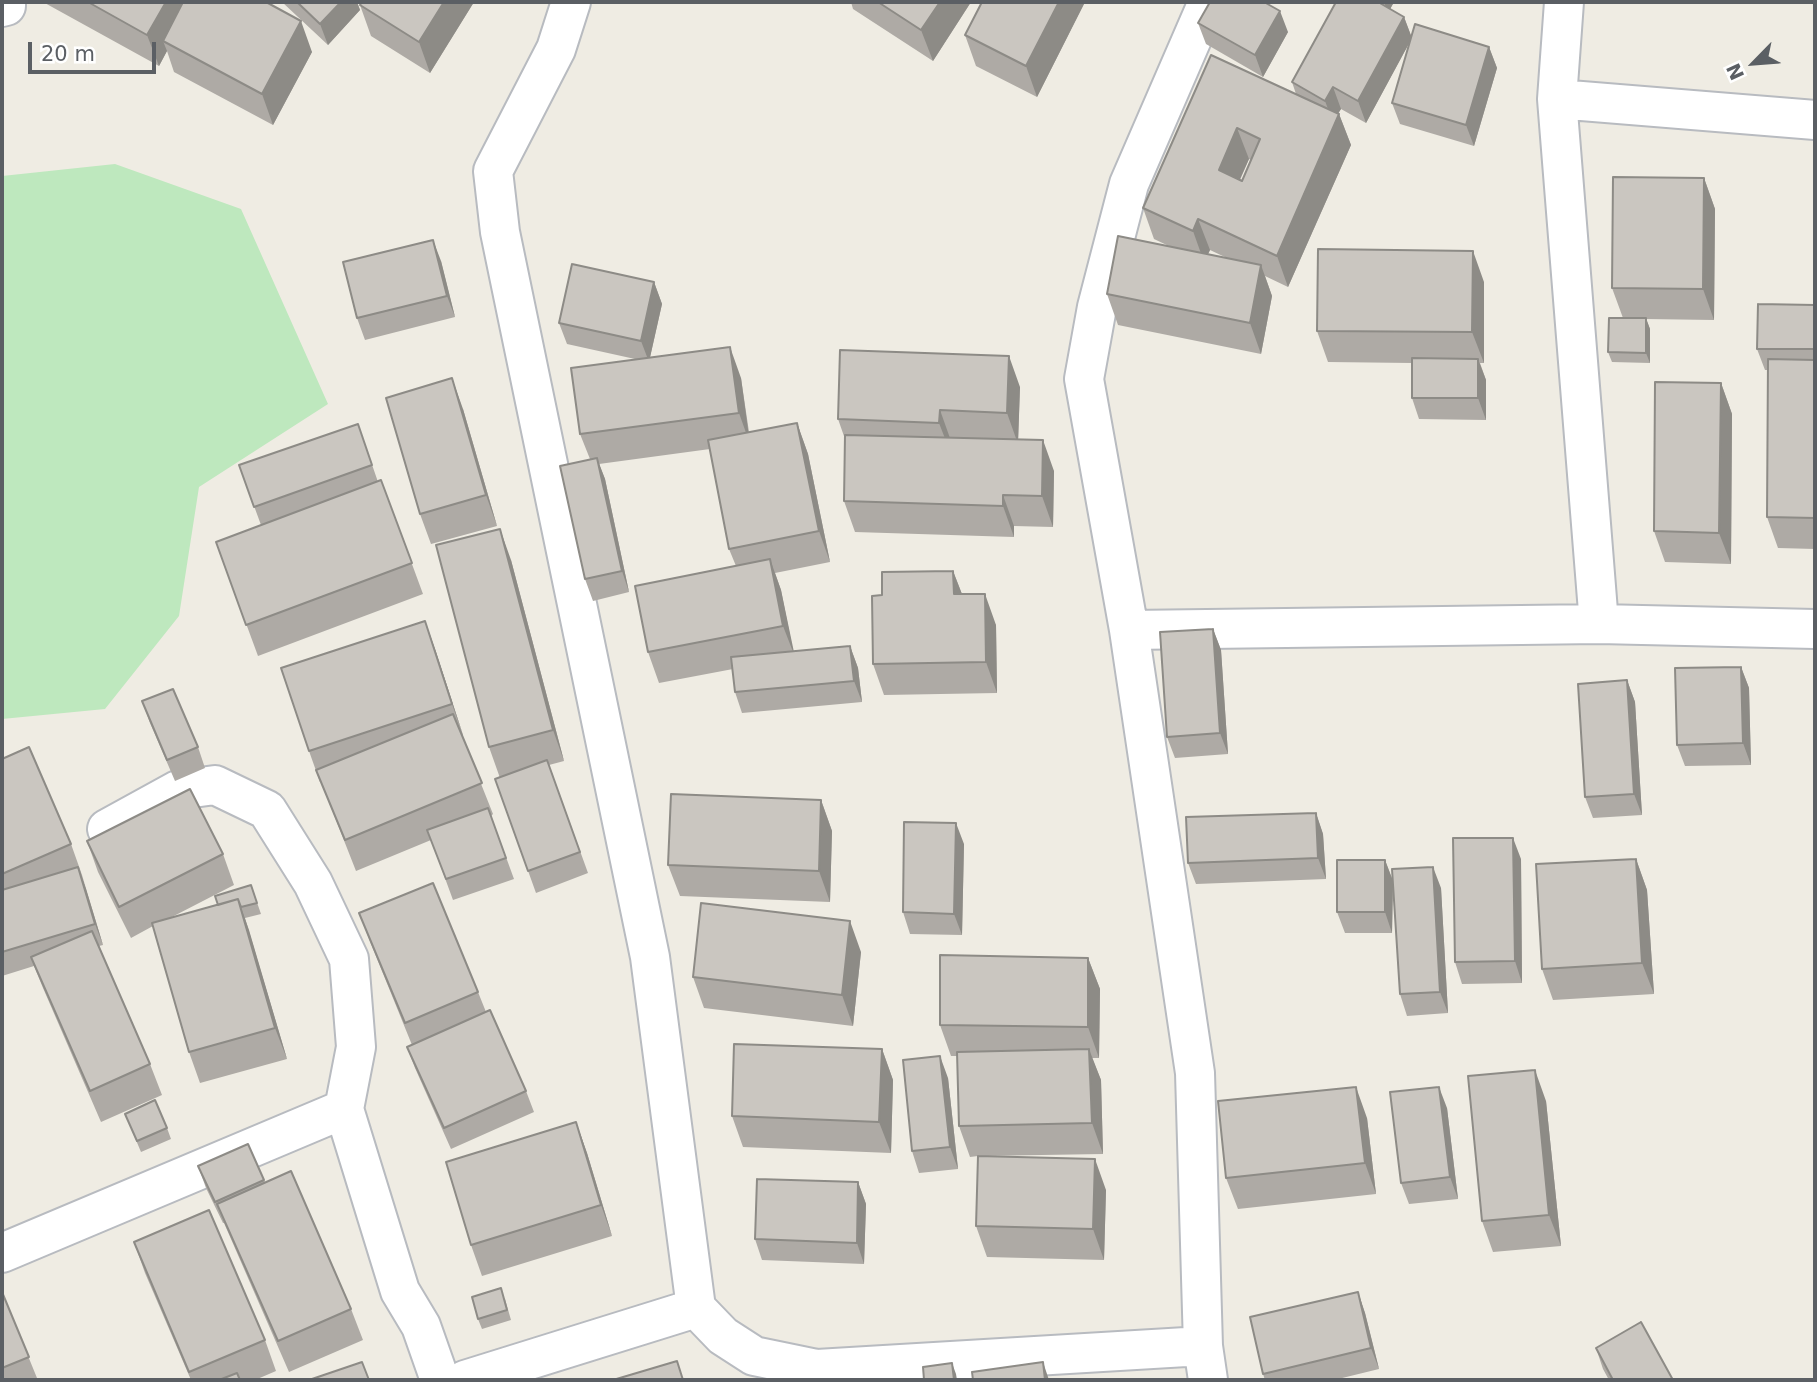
<!DOCTYPE html>
<style>
body{margin:0}
#map{position:relative;width:1817px;height:1382px;overflow:hidden;background:#efece3;font-family:"DejaVu Sans",sans-serif}
canvas{display:block}
.frame{position:absolute;inset:0;border:4px solid #5b5f64;pointer-events:none}
.north{position:absolute;left:1719px;top:28px;width:70px;height:70px;-webkit-text-stroke:5px #fff;paint-order:stroke;rotate:245deg;font-size:19px;font-weight:700;line-height:28px;text-align:center;color:#5b5f64}
.north::after{content:'';display:block;margin:auto;width:24px;height:32px;background:#5b5f64;clip-path:polygon(50% 0,100% 100%,50% 72%,0 100%)}
.scale{position:absolute;left:28px;top:42px;width:128px;height:32px;box-sizing:border-box;border:4px solid #5b5f64;border-top:0;padding-left:9px;font-size:21px;line-height:24px;white-space:nowrap;color:#5b5f64;-webkit-text-stroke:5px #fff;paint-order:stroke}
</style>
<div id="map">
<canvas width="1817" height="1382"></canvas>
<div class="frame"></div>
<div class="north">N</div>
<div class="scale">20 m</div>
</div>
<script>
const c = document.querySelector('canvas').getContext('2d');
c.lineJoin = 'round';
function fill(path, color) {
  c.fillStyle = color;
  c.fill(path, 'evenodd');
}
function toPath(rows) {
  const path = new Path2D();
  for (const r of rows) {
    path.moveTo(r[0], r[1]);
    for (let i = 2; i < r.length; i += 2) path.lineTo(r[i], r[i + 1]);
  }
  return path;
}
function trace(path, color, width, dash) {
  c.strokeStyle = color;
  c.lineWidth = width;
  c.lineCap = dash ? 'butt' : 'round';
  c.setLineDash(dash || []);
  c.stroke(path);
}
const green = toPath([
 [115,164,241,209,328,404,199,487,179,616,105,709,2,719,2,176]
]);
const street = toPath([
 [571,2,556,49,493,171,500,232,650,957,696,1308,723,1336,754,1356,817,1369,1203,1346],
 [1208,2,1129,184,1097,307,1084,379,1129,630,1195,1073,1203,1346,1208,1380],
 [1564,2,1557,99,1599,624],
 [2,7,6,6,6,2],
 [1557,99,1815,120],
 [1129,630,1599,624,1815,629],
 [107,829,178,790,215,785,267,810,313,883,349,959,356,1047,344,1109,400,1291,421,1326,440,1380],
 [2,1253,344,1109],
 [465,1380,696,1308]
]);
const wall = toPath([
 [43,2,266,2,312,52,273,125,174,72,167,51,159,66],
 [282,2,357,2,360,10,328,45],
 [362,2,474,2,430,73,371,36,360,5],
 [851,2,971,2,933,61,853,9],
 [1085,2,1037,97,976,66,965,35],
 [1336,2,1394,2,1390,9,1404,17,1411,36,1489,47,1497,68,1474,146,1400,124,1392,103,1409,43,1366,123,1341,109,1338,113,1339,114,1351,145,1288,287,1265,276,1272,296,1261,354,1118,325,1107,294,1171,247,1154,239,1143,208,1211,55,1296,94,1292,82],
 [1249,159,1251,160,1242,181,1240,180],
 [1210,250,1227,258,1208,254],
 [1198,23,1288,32,1263,77,1206,44],
 [1704,178,1715,209,1714,320,1646,319,1650,329,1650,363,1612,362,1608,352,1623,318,1612,288],
 [441,261,455,317,365,340,357,318],
 [654,282,662,304,650,357,741,378,749,432,797,423,808,454,830,562,775,573,781,590,793,651,850,646,858,668,862,702,742,713,735,692,733,669,659,683,648,652,736,566,729,549,710,449,599,464,605,479,629,592,593,601,585,579,590,459,580,434,635,359,567,344,559,323],
 [1484,282,1484,363,1480,363,1486,380,1486,420,1419,419,1412,398,1412,363,1328,362,1317,331],
 [1815,305,1815,549,1778,548,1767,517,1768,370,1765,370,1757,349],
 [1721,383,1732,414,1731,564,1665,562,1654,531],
 [1020,387,1018,440,1054,471,1053,527,1014,526,1014,537,855,532,844,501,845,439,838,419],
 [463,409,497,526,431,544,420,514],
 [358,424,378,482,381,480,423,594,258,656,216,542,261,525,239,465],
 [511,560,564,761,549,765,588,873,536,893,495,779,500,778,489,747],
 [953,571,962,594,996,625,997,693,884,695,873,664,882,595],
 [425,621,436,652,463,735,462,736,493,814,491,816,514,879,453,900,431,840,356,871,321,782,320,782,309,751],
 [1213,629,1221,650,1228,754,1175,758,1167,737],
 [1741,667,1749,688,1751,765,1685,766,1677,745],
 [1627,680,1635,702,1642,815,1593,818,1585,797],
 [142,701,198,747,205,768,175,781,150,723],
 [2,759,71,844,82,875,103,945,99,946,150,1064,162,1095,101,1122,43,988,34,966,2,976],
 [821,800,832,831,830,902,680,896,668,865],
 [1316,813,1323,834,1326,879,1196,884,1188,863],
 [87,841,223,854,234,885,168,919,218,905,251,885,261,914,245,918,287,1059,200,1083,189,1052,153,926,131,938,98,872],
 [964,844,962,935,910,934,903,912],
 [1521,859,1522,983,1462,984,1455,962],
 [1636,859,1647,890,1654,994,1553,1000,1542,969],
 [1385,860,1393,881,1392,933,1345,933,1337,912],
 [1441,888,1448,1013,1407,1016,1400,994],
 [359,913,478,992,486,1012,526,1091,534,1112,451,1149,415,1068,407,1047,412,1045,371,944],
 [861,952,853,1026,704,1008,693,977],
 [1088,958,1100,989,1099,1058,1092,1058,1101,1080,1103,1154,980,1156,1106,1190,1104,1260,987,1257,976,1226,978,1156,970,1157,959,1126,957,1056,951,1056,940,1025],
 [882,1049,893,1080,891,1153,743,1147,732,1116],
 [948,1078,958,1169,919,1173,912,1151],
 [1546,1101,1561,1246,1493,1252,1482,1221],
 [1447,1108,1458,1199,1409,1204,1401,1183],
 [125,1114,167,1128,171,1139,141,1152],
 [1367,1118,1376,1194,1238,1209,1226,1178],
 [576,1122,587,1153,612,1236,482,1276,471,1245],
 [248,1144,265,1182,351,1309,363,1340,289,1372,224,1223,223,1223,206,1188,198,1166],
 [858,1182,866,1204,864,1264,762,1260,755,1239],
 [134,1242,265,1340,276,1371,255,1380,191,1380,145,1273],
 [2,1292,37,1378,32,1380,2,1380],
 [1358,1292,1365,1313,1379,1369,1334,1380,1265,1380,1263,1374],
 [505,1299,511,1320,482,1329,478,1319],
 [1596,1348,1673,1380,1609,1380,1603,1369]
]);
const shadedWall = toPath([
 [166,2,190,2,163,41,167,51,159,66,147,35],
 [341,2,357,2,360,10,328,45,320,24],
 [444,2,474,2,430,73,419,42],
 [940,2,971,2,933,61,921,30],
 [1059,2,1085,2,1037,97,1026,66],
 [1384,2,1394,2,1388,13],
 [1280,11,1288,32,1263,77,1255,55],
 [1404,17,1412,38,1366,123,1358,101],
 [301,21,312,52,273,125,262,94],
 [1489,47,1497,68,1474,146,1466,125],
 [1333,87,1341,109,1333,122,1325,101],
 [1339,114,1351,145,1288,287,1277,256],
 [1237,128,1249,159,1230,201,1219,170],
 [1704,178,1715,209,1714,320,1703,289],
 [1198,219,1210,250,1204,262,1193,231],
 [433,240,441,261,455,317,447,296],
 [1473,251,1484,282,1484,363,1472,332],
 [1261,265,1272,296,1261,354,1250,323],
 [654,282,662,304,649,362,641,341],
 [1646,318,1650,329,1650,363,1646,353],
 [730,347,741,378,750,444,739,413],
 [1009,356,1020,387,1018,444,1007,413],
 [1478,359,1486,380,1486,420,1478,398],
 [452,378,463,409,497,526,486,495],
 [1721,383,1732,414,1731,564,1719,533],
 [940,410,951,441,951,454,939,423],
 [797,423,808,454,830,562,819,531],
 [1043,440,1054,471,1053,527,1042,496],
 [597,458,605,479,629,592,622,571],
 [1003,495,1014,526,1014,537,1003,506],
 [500,529,511,560,564,761,553,730],
 [770,559,781,590,795,657,783,626],
 [953,571,965,602,954,594],
 [985,594,996,625,997,693,986,662],
 [425,621,436,652,463,735,452,704],
 [1213,629,1221,650,1228,754,1220,733],
 [850,646,858,668,862,702,854,681],
 [1741,667,1749,688,1751,765,1743,743],
 [1627,680,1635,702,1642,815,1634,794],
 [821,800,832,831,830,902,819,871],
 [1316,813,1323,834,1326,879,1318,858],
 [956,823,964,844,962,935,954,914],
 [1513,838,1521,859,1522,983,1515,961],
 [1636,859,1647,890,1654,994,1642,963],
 [1385,860,1393,881,1392,933,1385,912],
 [78,867,86,889,103,945,95,924],
 [1433,867,1441,888,1448,1013,1440,992],
 [238,899,249,930,287,1059,275,1028],
 [850,921,861,952,853,1026,842,995],
 [1088,958,1100,989,1099,1058,1088,1027],
 [882,1049,893,1080,891,1153,879,1122],
 [1089,1049,1101,1080,1103,1154,1092,1123],
 [940,1056,948,1078,958,1169,950,1147],
 [1535,1070,1546,1101,1561,1246,1549,1215],
 [1356,1087,1367,1118,1376,1194,1365,1163],
 [1439,1087,1447,1108,1458,1199,1450,1177],
 [576,1122,587,1153,612,1236,601,1205],
 [1095,1159,1106,1190,1104,1260,1093,1229],
 [858,1182,866,1204,864,1264,857,1243],
 [1358,1292,1365,1313,1379,1369,1371,1348],
 [1043,1362,1049,1380,1045,1380],
 [952,1363,956,1374,957,1380,954,1380]
]);
const building = toPath([
 [88,2,166,2,147,35,88,2],
 [183,2,266,2,301,21,262,94,163,41,183,2],
 [297,2,341,2,320,24,297,2],
 [362,2,444,2,419,42,360,5,362,2],
 [878,2,940,2,921,30,878,2],
 [982,2,1059,2,1026,66,965,35,982,2],
 [1210,2,1264,2,1280,11,1255,55,1198,23,1210,2],
 [1336,2,1378,2,1404,17,1358,101,1333,87,1325,101,1292,82,1336,2],
 [1415,24,1489,47,1466,125,1392,103,1415,24],
 [1211,55,1339,114,1277,256,1198,219,1193,231,1143,208,1211,55],
 [1237,128,1260,139,1242,181,1219,170,1237,128],
 [1613,177,1704,178,1703,289,1612,288,1613,177],
 [1118,236,1261,265,1250,323,1107,294,1118,236],
 [433,240,447,296,357,318,343,262,433,240],
 [1318,249,1473,251,1472,332,1317,331,1318,249],
 [572,264,654,282,641,341,559,323,572,264],
 [1758,304,1815,305,1815,349,1757,349,1758,304],
 [1609,318,1646,318,1646,353,1608,352,1609,318],
 [730,347,739,413,580,434,571,368,730,347],
 [840,350,1009,356,1007,413,940,410,939,423,838,419,840,350],
 [1412,358,1478,359,1478,398,1412,398,1412,358],
 [1768,359,1815,360,1815,518,1767,517,1768,359],
 [452,378,486,495,420,514,386,398,452,378],
 [1655,382,1721,383,1719,533,1654,531,1655,382],
 [797,423,819,531,729,549,708,440,797,423],
 [358,424,372,465,254,507,239,465,358,424],
 [845,435,1043,440,1042,496,1003,495,1003,506,844,501,845,435],
 [597,458,622,571,585,579,560,466,597,458],
 [381,480,412,563,246,625,216,542,381,480],
 [500,529,553,730,489,747,436,545,500,529],
 [770,559,783,626,648,652,635,586,770,559],
 [953,571,954,594,985,594,986,662,873,664,872,596,882,595,882,572,953,571],
 [425,621,452,704,309,751,281,668,425,621],
 [1213,629,1220,733,1167,737,1160,632,1213,629],
 [850,646,854,681,735,692,731,657,850,646],
 [1741,667,1743,743,1677,745,1675,668,1741,667],
 [1627,680,1634,794,1585,797,1578,684,1627,680],
 [173,689,198,747,167,760,142,701,173,689],
 [453,714,482,783,345,840,316,770,453,714],
 [29,747,71,844,2,874,2,759,29,747],
 [547,760,580,852,528,871,495,779,547,760],
 [190,789,223,854,119,907,87,841,190,789],
 [671,794,821,800,819,871,668,865,671,794],
 [488,808,506,858,446,879,427,830,488,808],
 [1316,813,1318,858,1188,863,1186,817,1316,813],
 [904,822,956,823,954,914,903,912,904,822],
 [1453,838,1513,838,1515,961,1455,962,1453,838],
 [1636,859,1642,963,1542,969,1536,864,1636,859],
 [1337,860,1385,860,1385,912,1337,912,1337,860],
 [78,867,95,924,2,952,2,890,78,867],
 [1433,867,1440,992,1400,994,1392,869,1433,867],
 [433,883,478,992,405,1023,359,913,433,883],
 [251,885,257,903,241,907,238,899,218,905,215,896,251,885],
 [238,899,275,1028,189,1052,152,923,238,899],
 [701,903,850,921,842,995,693,977,701,903],
 [92,931,150,1064,90,1091,31,957,92,931],
 [940,955,1088,958,1088,1027,940,1025,940,955],
 [490,1010,526,1091,444,1128,407,1047,490,1010],
 [734,1044,882,1049,879,1122,732,1116,734,1044],
 [1089,1049,1092,1123,959,1126,957,1052,1089,1049],
 [940,1056,950,1147,912,1151,903,1060,940,1056],
 [1535,1070,1549,1215,1482,1221,1468,1076,1535,1070],
 [1356,1087,1365,1163,1226,1178,1218,1101,1356,1087],
 [1439,1087,1450,1177,1401,1183,1390,1092,1439,1087],
 [155,1100,167,1128,137,1141,125,1114,155,1100],
 [576,1122,601,1205,471,1245,446,1162,576,1122],
 [248,1144,264,1180,215,1202,198,1166,248,1144],
 [978,1156,1095,1159,1093,1229,976,1226,978,1156],
 [291,1171,351,1309,278,1341,217,1204,291,1171],
 [757,1179,858,1182,857,1243,755,1239,757,1179],
 [209,1210,265,1340,189,1372,134,1242,209,1210],
 [501,1288,507,1310,478,1319,472,1297,501,1288],
 [2,1292,29,1357,2,1368,2,1292],
 [1358,1292,1371,1348,1263,1374,1250,1317,1358,1292],
 [1641,1322,1673,1380,1613,1380,1596,1348,1641,1322],
 [677,1361,683,1380,613,1380,677,1361],
 [362,1362,369,1380,309,1380,362,1362],
 [1043,1362,1045,1380,973,1380,972,1372,1043,1362],
 [952,1363,954,1380,924,1380,923,1367,952,1363],
 [237,1373,240,1380,219,1380,237,1373]
]);
fill(green, '#bee8be');
trace(street, '#b8bbc0', 42);
trace(street, '#fff', 38);
fill(wall, '#aeaaa5');
fill(shadedWall, '#8d8b86');
fill(building, '#cac6c0');
trace(building, '#8d8b86', 2);
</script>
